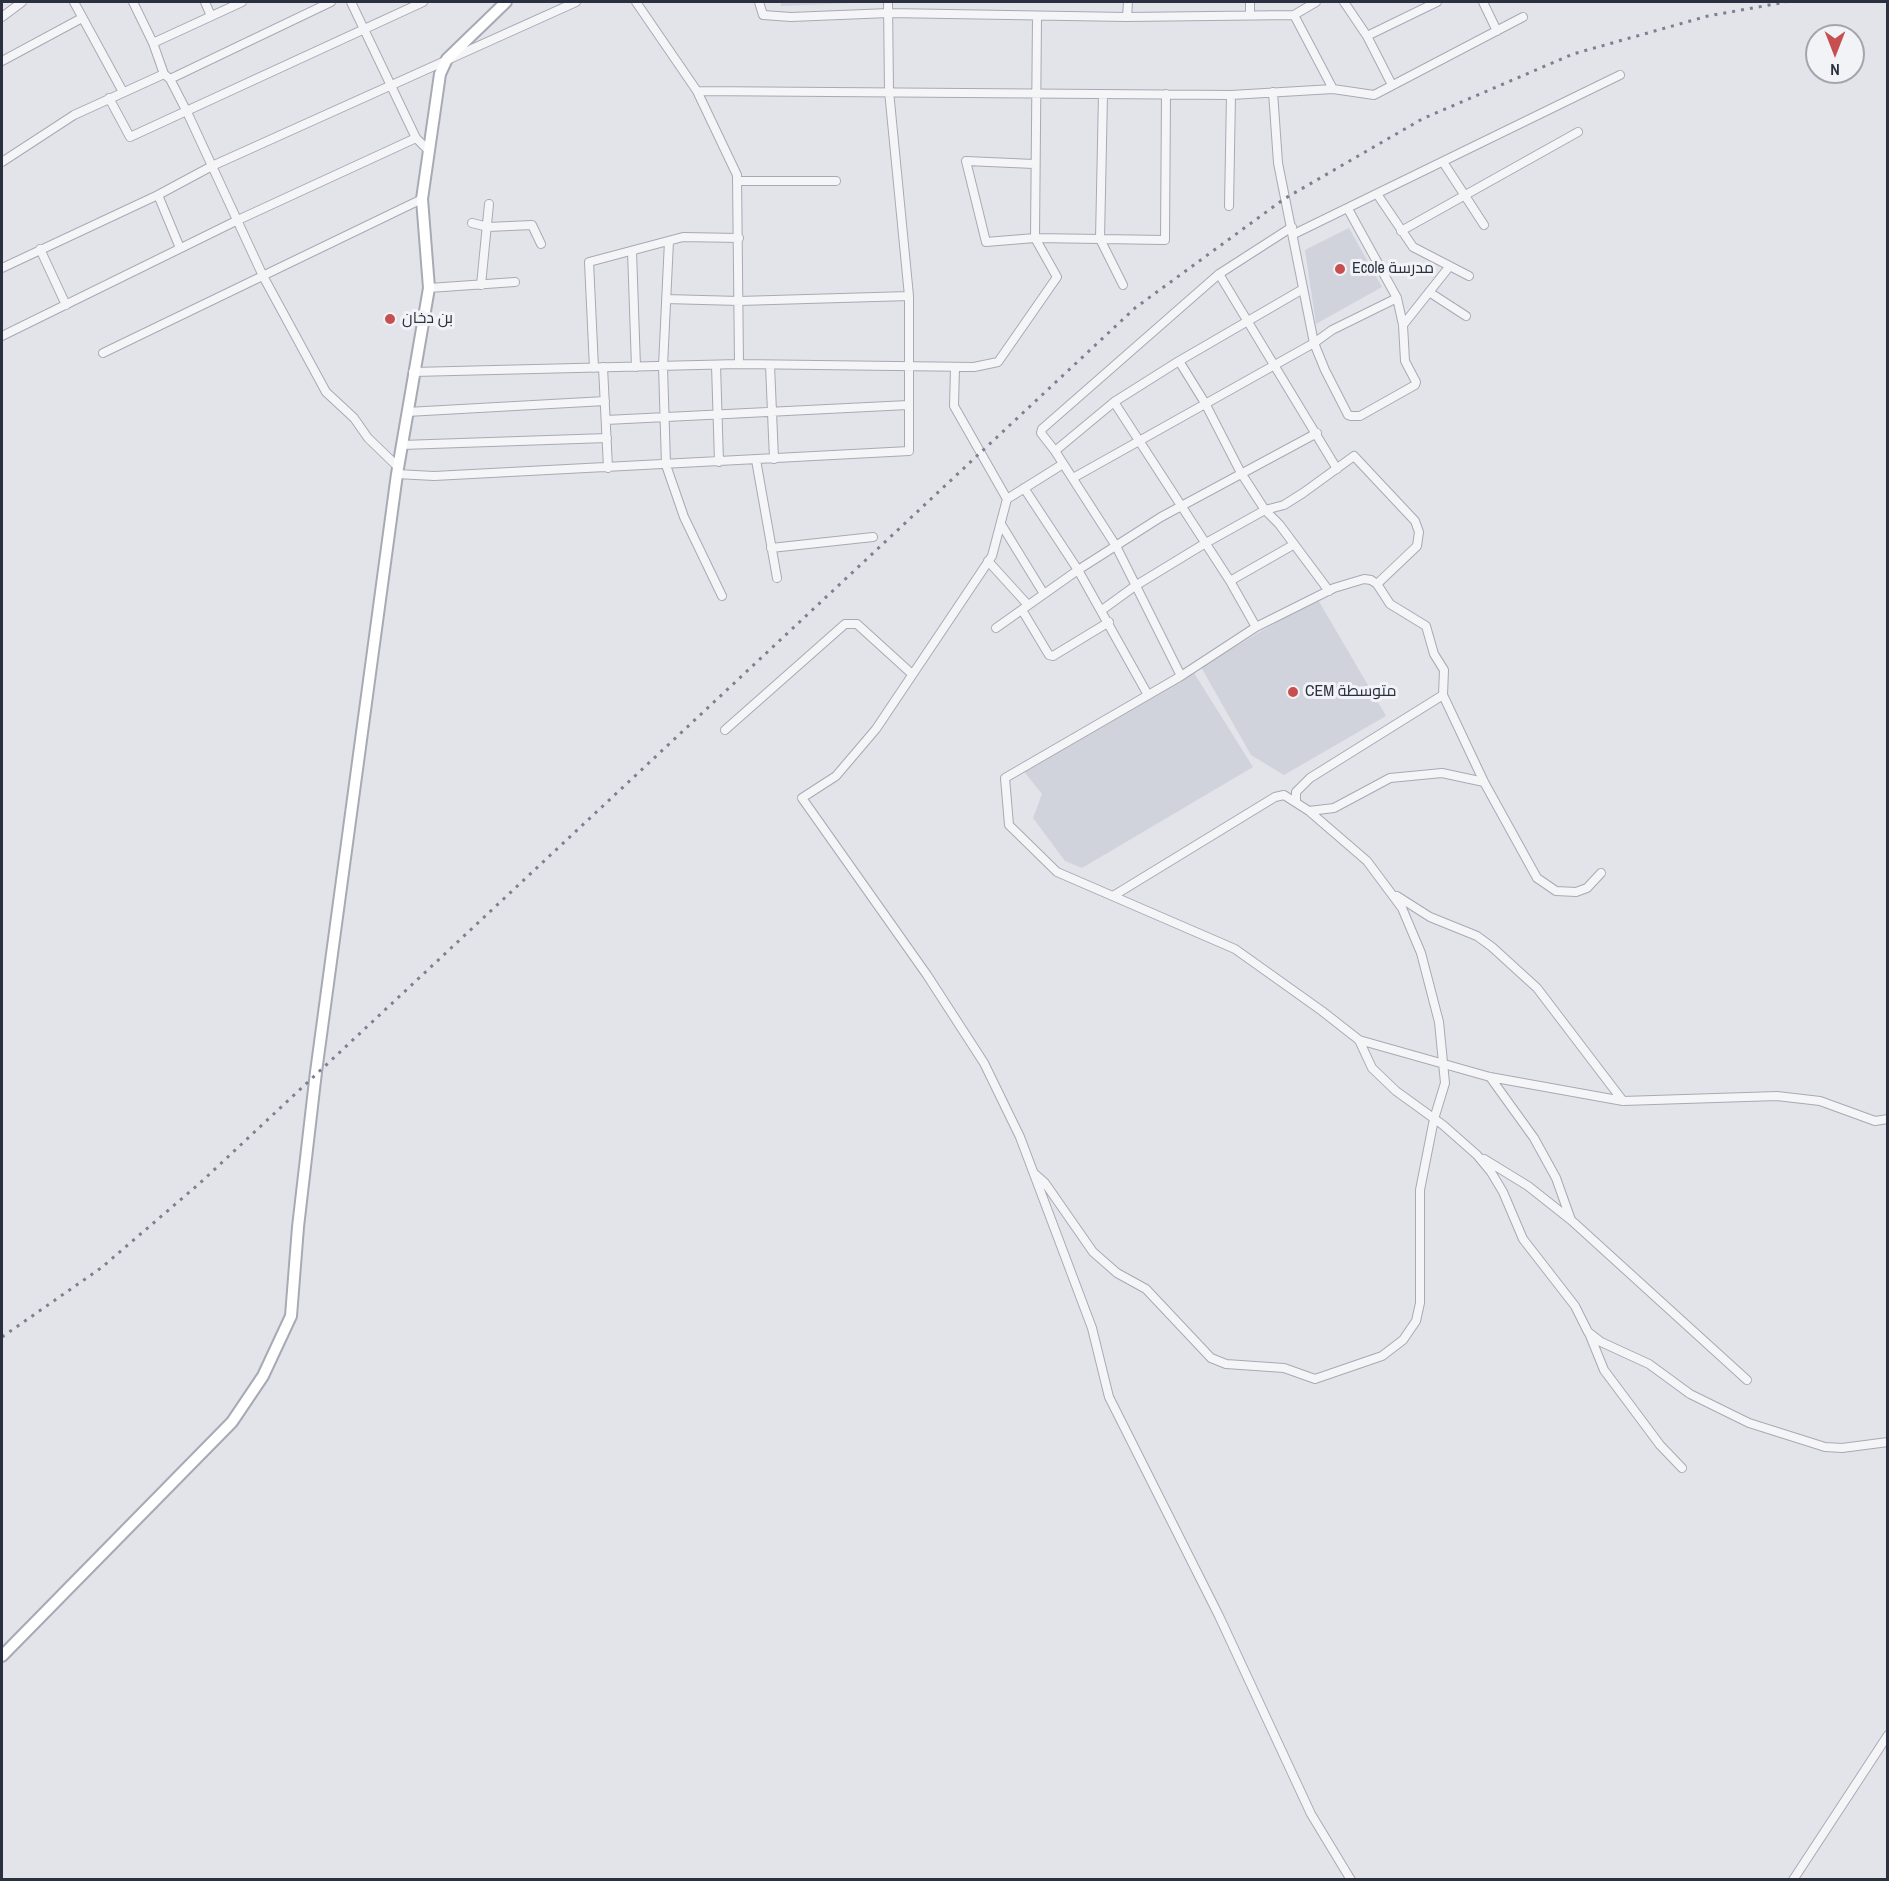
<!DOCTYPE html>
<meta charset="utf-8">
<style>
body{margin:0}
#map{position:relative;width:1889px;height:1881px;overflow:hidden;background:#e2e4ea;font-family:"Archivo Narrow",sans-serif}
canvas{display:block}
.frame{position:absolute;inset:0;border:3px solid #2b3041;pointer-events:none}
.north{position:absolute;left:1805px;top:24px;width:60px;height:60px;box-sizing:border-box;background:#f2f3f7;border:2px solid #a2a5ae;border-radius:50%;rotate:180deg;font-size:16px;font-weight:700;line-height:24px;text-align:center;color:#2b3041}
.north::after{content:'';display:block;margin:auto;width:21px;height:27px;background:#c74f50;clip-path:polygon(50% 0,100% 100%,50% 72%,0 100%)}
</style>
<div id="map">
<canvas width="1889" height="1881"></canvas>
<div class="frame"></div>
<div class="north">N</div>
</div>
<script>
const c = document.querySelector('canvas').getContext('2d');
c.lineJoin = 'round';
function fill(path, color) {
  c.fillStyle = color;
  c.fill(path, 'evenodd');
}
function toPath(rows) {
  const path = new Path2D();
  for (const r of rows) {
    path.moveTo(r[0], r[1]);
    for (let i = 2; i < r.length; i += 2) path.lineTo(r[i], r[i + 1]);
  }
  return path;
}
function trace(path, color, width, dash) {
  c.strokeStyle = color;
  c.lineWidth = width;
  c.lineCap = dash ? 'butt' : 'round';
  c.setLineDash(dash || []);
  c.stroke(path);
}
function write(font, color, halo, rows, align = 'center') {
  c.font = font + ' "Archivo Narrow",Cairo,sans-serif';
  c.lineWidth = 6;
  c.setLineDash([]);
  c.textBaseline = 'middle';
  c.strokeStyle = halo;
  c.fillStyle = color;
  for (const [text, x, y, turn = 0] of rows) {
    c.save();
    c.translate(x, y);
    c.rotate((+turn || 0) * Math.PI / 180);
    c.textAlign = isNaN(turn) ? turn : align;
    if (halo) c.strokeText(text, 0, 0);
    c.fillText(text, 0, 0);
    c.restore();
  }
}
const built = toPath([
 [781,2,877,2,781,6],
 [1349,228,1382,287,1316,324,1305,250],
 [1317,598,1386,716,1284,775,1251,755,1201,667],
 [1194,673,1253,767,1082,868,1065,861,1033,818,1042,794,1022,769]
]);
const street = toPath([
 [74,2,123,92],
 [133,2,153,43,164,74,170,79,187,112,263,276,326,392,354,418,368,438,398,467],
 [205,2,211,16],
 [351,2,416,138,429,151],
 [636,2,697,91,737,175,739,364],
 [759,2,763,15,791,17,889,13,1127,17,1294,15,1316,2],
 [1344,2,1367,36,1392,85],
 [1483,2,1497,31],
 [1250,15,1250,2],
 [1294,15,1333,89],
 [2,17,22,2],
 [1127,17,1128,2],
 [1367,36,1437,2],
 [153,43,242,2],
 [2,61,82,18],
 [170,79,331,2],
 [697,91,1231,95,1333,89,1374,95,1523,17],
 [1273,92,1278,163,1314,343,1325,370,1348,415,1351,416,1360,416,1415,385,1416,382,1405,361,1403,325,1397,298,1348,209],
 [1103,94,1100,239,1123,285],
 [109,98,130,137,423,2],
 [2,162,74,115,164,74],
 [1443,162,1484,225],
 [1034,164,966,161,986,242,1035,238,1165,240,1166,94],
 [737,181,836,181],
 [1377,194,1413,247,1469,276],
 [158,195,180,248],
 [1229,206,1231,95],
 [472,223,488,227,532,225,541,244],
 [1401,231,1578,132],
 [1294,234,1620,75],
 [669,241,663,366,666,465,684,517,722,596],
 [40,249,66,305],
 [632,251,636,367],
 [2,268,158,195,212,166,576,2],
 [1219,274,1337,469],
 [481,285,489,204],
 [429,288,515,282],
 [1303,289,1179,361,1205,403,1241,473,1265,510,1279,524,1329,591],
 [1429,292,1466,316],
 [666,299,739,301,909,296],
 [1403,325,1449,267],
 [2,336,238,220,416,138],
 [103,353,422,199],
 [1179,361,1114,402,1055,451,1116,546,1181,676,1256,627,1334,588,1364,579,1371,580,1377,584,1390,604,1426,626,1434,654,1444,670,1443,695,1484,782,1537,878,1556,891,1576,892,1587,888,1601,873],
 [716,365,719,462],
 [770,365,774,459],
 [603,367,608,468],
 [955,367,954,406,1007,499,992,556,876,729,836,776,802,798,927,975,984,1063,1020,1137,1092,1328,1109,1397,1219,1616,1311,1814,1351,1880],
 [594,368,589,262,683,237,739,238],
 [413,372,739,364,974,367,998,362,1057,277,1035,238,1037,17],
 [1114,402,1230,581,1256,627],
 [407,412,605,401],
 [606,420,908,405],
 [402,445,607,438],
 [1055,451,1041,433,1042,429,1219,274,1292,227],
 [756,460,777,578],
 [397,474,434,476,909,451,909,296,889,91,888,2],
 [1073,478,1314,343,1332,330,1397,298],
 [1024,488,1078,570,1148,695],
 [1007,499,1063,464],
 [1001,524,1044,594],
 [771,548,873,537],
 [988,561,1028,605],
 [1230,581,1293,545],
 [1022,610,1049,655,1053,656,1109,622],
 [1102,610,1135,586,1204,544,1265,510,1284,505,1303,493,1354,456,1415,521,1419,532,1417,546,1377,584],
 [996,628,1078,570,1161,517,1317,433],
 [1181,676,1005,778,1009,825,1057,872,1235,949,1322,1011,1359,1040,1490,1077,1623,1101,1777,1096,1820,1101,1875,1121,1888,1119],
 [725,730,845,624,857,624,912,674],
 [1296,801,1296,792,1310,778,1443,695],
 [1113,896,1275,797,1284,795,1309,811,1334,808,1390,778,1442,773,1484,782],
 [1397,896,1430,917,1477,936,1492,947,1537,988,1623,1101],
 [1359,1040,1372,1068,1396,1091,1443,1125,1477,1155,1491,1172,1503,1192,1523,1239,1575,1306,1588,1332,1601,1342,1649,1364,1690,1394,1749,1423,1825,1447,1842,1448,1888,1442],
 [1490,1077,1534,1138,1556,1178,1571,1220],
 [1484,1159,1528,1186,1571,1220,1747,1380],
 [1036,1175,1045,1183,1093,1252,1117,1273,1146,1289,1211,1358,1226,1364,1284,1368,1315,1379,1382,1356,1403,1340,1416,1321,1420,1303,1420,1190,1434,1119,1445,1083,1439,1022,1421,953,1402,908,1367,861,1309,811],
 [1589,1333,1604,1370,1660,1445,1682,1468],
 [1793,1880,1888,1735]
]);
const secondary = toPath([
 [2,1656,232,1422,263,1376,291,1316,298,1227,316,1072,397,474,429,288,422,199,440,74,447,59,506,2]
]);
const rail = toPath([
 [2,1337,101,1268,200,1183,1135,308,1284,199,1422,119,1573,54,1708,16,1786,2]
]);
const markers = [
 [1340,269,6,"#c74f50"],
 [390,319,6,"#c74f50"],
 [1293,692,6,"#c74f50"]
];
const poiNames = [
 ["Ecole مدرسة",1352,269],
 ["بن دخان",402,319],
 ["CEM متوسطة",1305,692]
];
fill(built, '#d0d3db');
trace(street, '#a7aab4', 10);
trace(secondary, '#a7aab4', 14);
trace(street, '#f5f5f8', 8);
trace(secondary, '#fff', 10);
trace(rail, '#7c8192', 3, [3, 6]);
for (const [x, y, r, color] of markers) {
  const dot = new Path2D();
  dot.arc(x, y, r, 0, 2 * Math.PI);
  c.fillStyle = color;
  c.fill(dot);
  trace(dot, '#f2f3f7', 2);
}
write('16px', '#2b3041', '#f2f3f7', poiNames, 'left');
</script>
